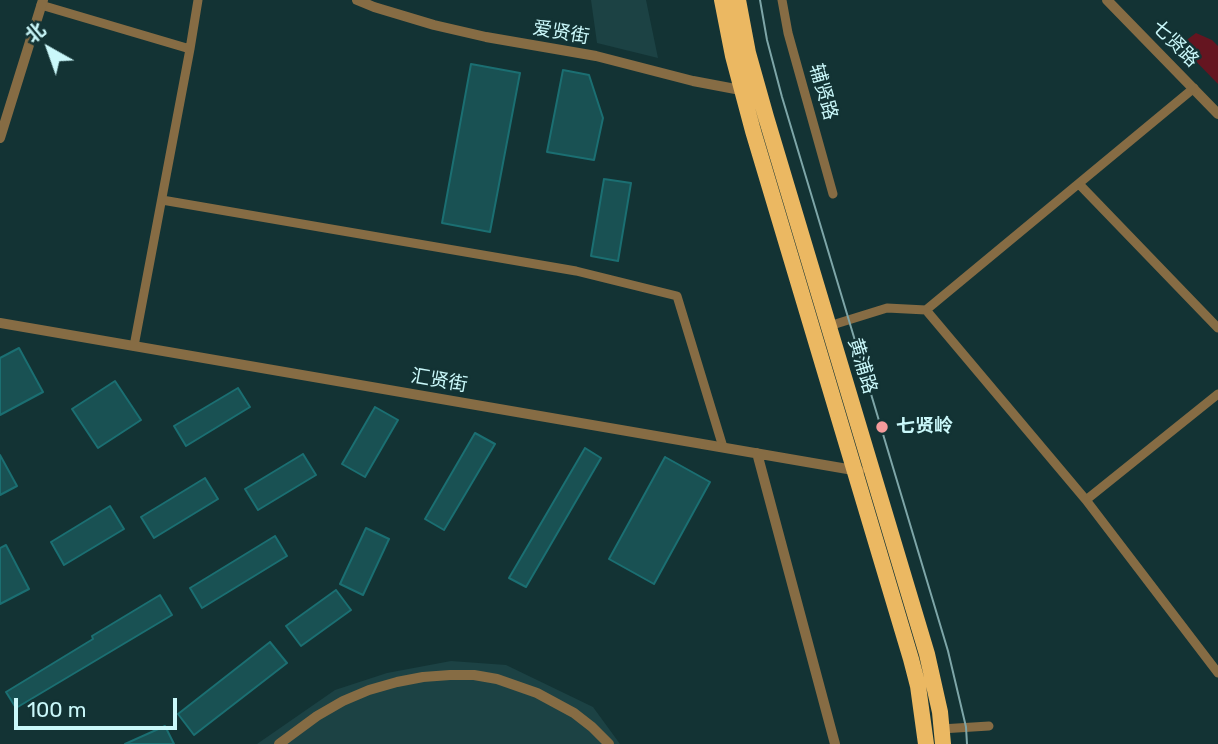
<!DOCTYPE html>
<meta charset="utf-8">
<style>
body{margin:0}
#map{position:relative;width:1218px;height:744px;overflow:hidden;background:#133334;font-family:Rubik,"Noto Sans SC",sans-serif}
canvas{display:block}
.north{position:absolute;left:14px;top:14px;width:70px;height:70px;-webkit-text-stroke:5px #133334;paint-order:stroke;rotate:320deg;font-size:19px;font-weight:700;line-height:28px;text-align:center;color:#caf8fa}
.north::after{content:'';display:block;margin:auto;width:24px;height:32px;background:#caf8fa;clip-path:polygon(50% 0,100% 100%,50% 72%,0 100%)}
.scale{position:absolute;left:14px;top:698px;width:163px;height:32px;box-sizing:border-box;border:4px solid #caf8fa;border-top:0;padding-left:9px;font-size:21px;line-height:24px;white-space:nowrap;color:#caf8fa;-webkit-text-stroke:5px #133334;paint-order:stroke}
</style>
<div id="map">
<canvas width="1218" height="744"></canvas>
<div class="north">北</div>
<div class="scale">100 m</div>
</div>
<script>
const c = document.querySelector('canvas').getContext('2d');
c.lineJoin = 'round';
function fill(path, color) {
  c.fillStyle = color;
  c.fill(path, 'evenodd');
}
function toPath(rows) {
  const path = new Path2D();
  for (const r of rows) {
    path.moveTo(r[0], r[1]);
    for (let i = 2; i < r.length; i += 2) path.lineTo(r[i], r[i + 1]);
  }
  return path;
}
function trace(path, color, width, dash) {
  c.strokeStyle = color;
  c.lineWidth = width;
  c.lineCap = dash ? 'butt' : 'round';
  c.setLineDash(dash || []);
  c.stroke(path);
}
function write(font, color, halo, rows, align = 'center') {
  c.font = font + ' Rubik,"Noto Sans SC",sans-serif';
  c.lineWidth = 5;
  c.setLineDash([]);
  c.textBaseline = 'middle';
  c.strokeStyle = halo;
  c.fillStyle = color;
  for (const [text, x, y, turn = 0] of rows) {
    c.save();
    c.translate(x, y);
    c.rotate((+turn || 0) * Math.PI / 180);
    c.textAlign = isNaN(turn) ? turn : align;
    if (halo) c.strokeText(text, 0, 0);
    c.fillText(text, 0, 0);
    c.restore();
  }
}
const built = toPath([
 [591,0,646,0,658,58,597,43],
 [451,661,506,665,593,707,620,744,257,744,335,690,387,673]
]);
const green = toPath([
 [1196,33,1212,40,1218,46,1218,84,1180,45]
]);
const building = toPath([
 [471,64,520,73,490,232,442,223,471,64],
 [563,70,589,75,603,118,594,160,547,152,563,70],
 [604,179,631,183,618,261,591,256,604,179],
 [19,348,43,392,0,415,0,358,19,348],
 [115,381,141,420,98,448,72,409,115,381],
 [238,388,250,407,186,446,174,426,238,388],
 [375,407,398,420,365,477,342,464,375,407],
 [475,433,495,444,444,530,425,519,475,433],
 [585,448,601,458,526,587,509,578,585,448],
 [303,454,316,475,258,510,245,489,303,454],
 [0,455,17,486,0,495,0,455],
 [665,457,710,482,654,584,609,559,665,457],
 [205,478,218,499,154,538,141,517,205,478],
 [110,506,124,529,64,565,51,542,110,506],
 [366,528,389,539,363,595,340,584,366,528],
 [275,536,287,556,202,608,190,588,275,536],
 [6,545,29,589,0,604,0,548,6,545],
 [336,590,351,610,301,646,286,626,336,590],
 [160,595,172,615,16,708,6,692,93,639,92,636,160,595],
 [270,642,287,663,194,735,178,714,270,642],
 [165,726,174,744,125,744,165,726]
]);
const minor = toPath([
 [782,0,788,33,833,194],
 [41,5,190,49],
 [1079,184,1218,328],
 [162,200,576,271,677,296,723,447],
 [926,310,1086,500,1218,673],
 [829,326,887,308,926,310,1194,88],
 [134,346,190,49,198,0],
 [1086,500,1218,394],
 [941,729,989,726]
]);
const tertiary = toPath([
 [357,0,374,7,434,25,486,37,596,56,693,81,746,91],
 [1107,0,1218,114],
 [0,138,43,0],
 [0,323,859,471],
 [757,453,835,744],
 [279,744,317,716,343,701,369,690,397,682,423,677,450,675,474,675,497,679,537,693,574,713,592,727,609,744]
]);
const trunk = toPath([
 [722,0,733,56,753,131,911,659,918,686,926,744],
 [738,0,748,53,766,117,927,654,940,712,943,744]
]);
const tram = toPath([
 [760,0,767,40,782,97,948,651,966,727,967,744]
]);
const markers = [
 [882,427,7,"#f59b9c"]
];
const streetNames = [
 ["爱贤街",561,33,10],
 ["七贤路",1175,44,45],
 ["辅贤路",823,92,74],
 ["黄浦路",862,366,73],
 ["汇贤街",439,381,10]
];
const poiNames = [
 ["七贤岭",896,427]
];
fill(built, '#1c4244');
fill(green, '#651520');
fill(building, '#195153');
trace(building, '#1b6f72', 2);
trace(minor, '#866c44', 9);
trace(tertiary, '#866c44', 10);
trace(trunk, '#ebb862', 16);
trace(tram, '#7ea6a8', 2);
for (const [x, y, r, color] of markers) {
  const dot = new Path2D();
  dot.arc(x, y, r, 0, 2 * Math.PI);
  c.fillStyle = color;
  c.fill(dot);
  trace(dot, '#133334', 2.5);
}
write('19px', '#caf8fa', '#133334', streetNames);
write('bold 19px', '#caf8fa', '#133334', poiNames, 'left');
</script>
